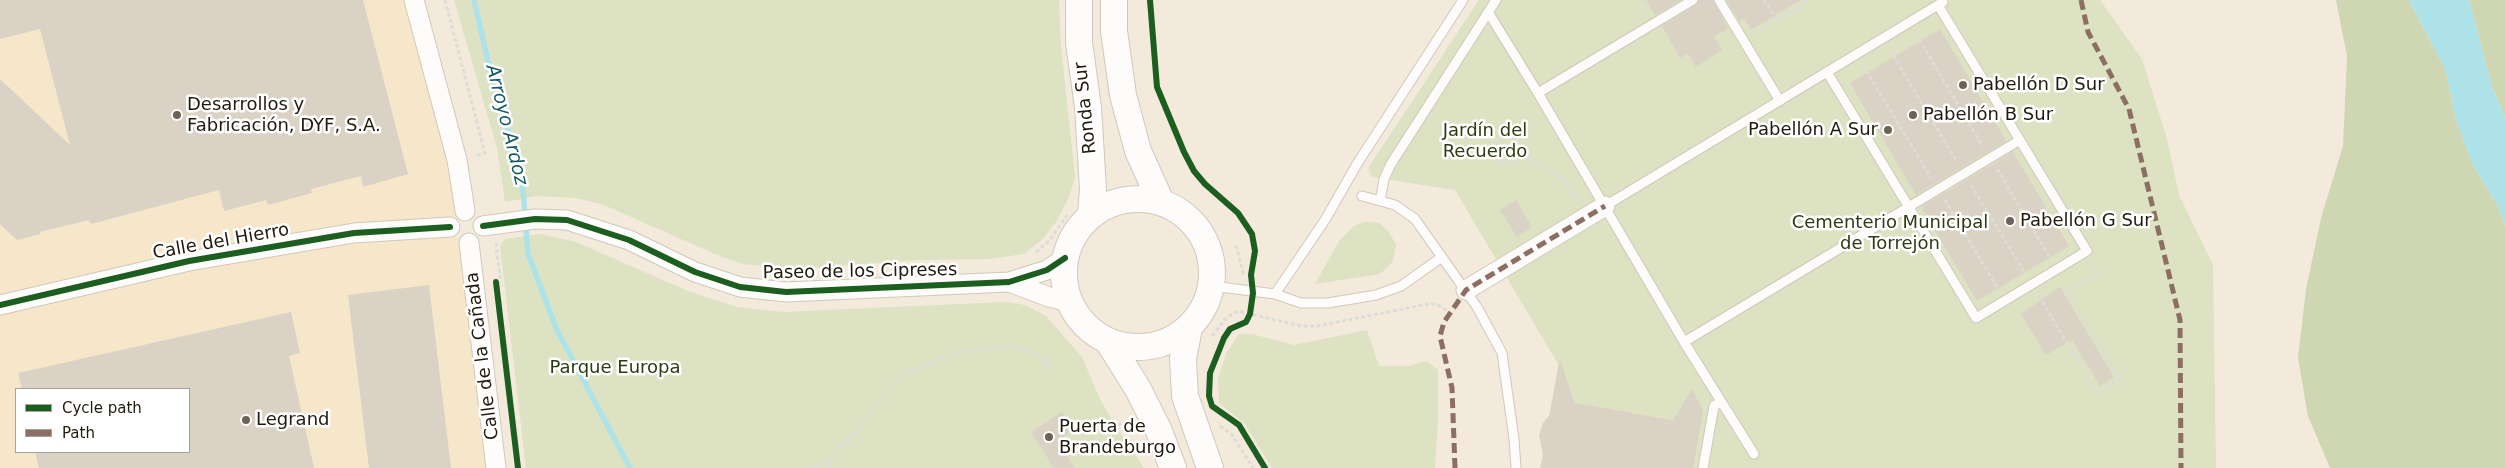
<!DOCTYPE html>
<meta charset="utf-8">
<style>
body{margin:0}
#map{position:relative;width:2505px;height:468px;overflow:hidden;background:#f3eadc;font-family:"DejaVu Sans",sans-serif}
canvas{display:block}
.legend{position:absolute;left:15px;top:388px;width:175px;height:65px;box-sizing:border-box;background:#fff;border:1px solid #a6a39f;margin:0;padding:6px 9px;list-style:none;font-size:15px;color:#211a0e}
.legend li{display:flex;align-items:center;gap:10px;height:25px}
.legend b{width:25px;border:1px solid #a6a39f}
</style>
<div id="map">
<canvas width="2505" height="468"></canvas>
<ul class="legend">
<li><b style="height:6px;background:#1b5e20"></b>Cycle path</li>
<li><b style="height:6px;background:#8d6e63"></b>Path</li>
</ul>
</div>
<script>
const c = document.querySelector('canvas').getContext('2d');
c.lineJoin = 'round';
function fill(path, color) {
  c.fillStyle = color;
  c.fill(path, 'evenodd');
}
function toPath(rows) {
  const path = new Path2D();
  for (const r of rows) {
    if (r.length === 3) {
      path.moveTo(r[0] + r[2], r[1]);
      path.arc(r[0], r[1], r[2], 0, 2 * Math.PI);
      continue;
    }
    path.moveTo(r[0], r[1]);
    for (let i = 2; i < r.length; i += 2) path.lineTo(r[i], r[i + 1]);
  }
  return path;
}
function trace(path, color, width, dash) {
  c.strokeStyle = color;
  c.lineWidth = width;
  c.lineCap = dash ? 'butt' : 'round';
  c.setLineDash(dash || []);
  c.stroke(path);
}
function write(font, color, halo, rows, align = 'center') {
  c.font = font + ' "DejaVu Sans",sans-serif';
  c.lineWidth = 5;
  c.setLineDash([]);
  c.textBaseline = 'middle';
  c.strokeStyle = halo;
  c.fillStyle = color;
  for (const [text, x, y, turn = 0] of rows) {
    c.save();
    c.translate(x, y);
    c.rotate((+turn || 0) * Math.PI / 180);
    c.textAlign = isNaN(turn) ? turn : align;
    if (halo) c.strokeText(text, 0, 0);
    c.fillText(text, 0, 0);
    c.restore();
  }
}
const built = toPath([
 [0,0,414,0,459,213,451,222,452,234,463,243,496,468,0,468],
 [16,389,189,389,189,452,16,452]
]);
const green = toPath([
 [454,0,1059,0,1061,46,1075,177,1069,197,1058,219,1044,238,1024,254,989,259,920,260,794,269,743,264,717,255,604,205,576,198,537,196,505,202,497,148],
 [1479,0,2100,0,2142,59,2167,139,2179,195,2213,265,2216,468,1693,468,1695,396,1687,397,1673,420,1575,403,1566,375,1556,378,1558,364,1455,190,1372,177,1368,168],
 [1365,222,1379,223,1388,231,1396,244,1393,261,1380,274,1315,284,1339,241,1354,226],
 [540,234,576,242,688,291,737,307,783,312,1006,302,1025,305,1046,316,1082,357,1100,399,1116,427,1144,468,526,468,500,246,505,239],
 [1367,330,1379,366,1408,366,1427,361,1438,370,1438,420,1435,468,1272,468,1244,423,1219,403,1218,378,1226,354,1239,334,1252,334,1294,345]
]);
const forest = toPath([
 [2336,0,2409,0,2445,69,2457,123,2473,165,2499,208,2505,226,2505,468,2330,468,2308,416,2298,358,2306,289,2321,218,2343,146,2347,56],
 [2469,0,2505,0,2505,117,2492,87]
]);
const water = toPath([
 [2409,0,2469,0,2492,87,2505,117,2505,226,2499,208,2473,165,2457,123,2445,69]
]);
const stream = toPath([
 [474,0,490,70,522,176,528,254,557,330,630,468]
]);
const building = toPath([
 [0,0,363,0,408,174,363,187,361,176,311,189,312,193,268,205,266,200,224,211,219,190,91,224,89,220,40,232,41,234,17,240,0,224,0,79,70,145,40,29,0,39],
 [1646,0,1681,0,1655,15],
 [1699,0,1713,0,1728,28,1714,37,1722,50,1696,67,1687,53,1680,58,1662,26,1696,5],
 [1726,0,1801,0,1751,30,1744,18,1739,21],
 [1940,29,2006,141,1916,195,1850,83],
 [2013,152,2069,246,1977,301,1923,210,1923,206],
 [1516,200,1532,227,1517,237,1500,210],
 [429,285,451,468,369,468,348,295],
 [2060,287,2114,377,2100,386,2072,340,2046,355,2021,314],
 [291,312,300,353,289,356,314,468,39,468,35,452,189,452,189,389,22,389,18,373],
 [1560,359,1575,403,1673,420,1692,389,1703,411,1693,468,1540,468,1543,455,1539,435,1543,423,1549,416],
 [1062,412,1074,430,1057,441,1075,468,1054,468,1031,432]
]);
const path = toPath([
 [445,0,485,153,475,156],
 [1642,0,1649,11],
 [1764,0,1777,20],
 [1754,33,1810,0],
 [1916,34,1983,147],
 [1890,50,1957,162],
 [1863,65,1931,178],
 [1509,150,13],
 [1522,154,1562,178,1580,200],
 [1997,169,2050,258],
 [1971,185,2025,273],
 [1945,200,1998,289],
 [497,243,496,246,501,282],
 [1236,245,1244,276],
 [1036,252,1049,241,1067,215],
 [2039,296,2097,393,2120,379,2067,292,2097,274,2091,263],
 [1212,336,1227,317,1238,311,1301,326,1317,326,1428,304,1437,304,1449,312],
 [1220,426,1232,435,1253,468],
 [1107,432,1125,421],
 [827,462,831,468],
 [808,468,827,462,849,440,903,374,963,351,1013,346,1037,354,1052,370]
]);
const lane = toPath([
 [1719,0,1780,101],
 [1488,12,1538,93,1684,342,1754,454],
 [1827,72,1976,318,2087,251,1938,5],
 [1538,93,1693,0],
 [1362,196,1395,205,1415,219,1477,307,1502,353,1514,439,1516,468],
 [1380,201,1384,179,1391,164,1496,0],
 [1605,206,1943,2],
 [1212,286,1275,294,1301,303,1328,303,1376,295,1401,286,1442,257],
 [1275,294,1325,220,1357,164,1463,0],
 [1684,342,2020,140],
 [1703,468,1714,406,1721,402]
]);
const street = toPath([
 [414,0,457,160,465,211],
 [483,226,535,219,567,220,629,240,695,272,740,287,786,292,1009,282,1047,270,1065,258],
 [469,243,496,468],
 [1009,282,1049,297,1070,302],
 [1466,290,1605,206],
 [0,305,189,261,354,233,450,227]
]);
const secondary = toPath([
 [1079,0,1079,43,1088,107,1093,189,1091,216],
 [1114,0,1114,31,1123,95,1138,151,1161,202],
 [1138,273,74],
 [1189,328,1183,359,1185,396,1210,468],
 [1108,341,1138,389,1159,431,1173,468]
]);
const quiet = toPath([
 [2081,0,2088,32,2129,109,2180,320,2181,468],
 [1455,468,1452,388,1440,336,1444,322,1466,290,1605,206]
]);
const cycleway = toPath([
 [1150,0,1157,87,1184,152,1194,171,1205,184,1238,213,1252,234,1255,251,1251,275,1253,293,1250,314,1246,322,1230,329,1224,338,1210,373,1209,396,1212,406,1239,425,1265,468],
 [483,226,535,219,567,220,629,240,695,272,740,287,786,292,1009,282,1047,270,1065,258],
 [496,282,518,468],
 [0,305,189,261,354,233,450,227]
]);
const markers = [
 [1963,85,5,"#6a6356"],
 [177,115,5,"#6a6356"],
 [1913,115,5,"#6a6356"],
 [1888,130,5,"#6a6356"],
 [2010,221,5,"#6a6356"],
 [246,420,5,"#6a6356"],
 [1049,437,5,"#6a6356"]
];
const poiNames = [
 ["Pabellón D Sur",1973,85],
 ["Desarrollos y",187,105],
 ["Fabricación, DYF, S.A.",187,126],
 ["Pabellón B Sur",1923,115],
 ["Pabellón A Sur",1878,130,"right"],
 ["Pabellón G Sur",2020,221],
 ["Legrand",256,420],
 ["Puerta de",1059,427],
 ["Brandeburgo",1059,448]
];
const streetNames = [
 ["Ronda Sur",1086,108,-96],
 ["Calle del Hierro",221,242,-10],
 ["Paseo de los Cipreses",860,272,-1],
 ["Calle de la Cañada",483,356,-97]
];
const parkNames = [
 ["Jardín del",1485,131],
 ["Recuerdo",1485,152],
 ["Cementerio Municipal",1890,223],
 ["de Torrejón",1890,244],
 ["Parque Europa",615,368]
];
const waterNames = [
 ["Arroyo Ardoz",506,125,76]
];
fill(built, '#f7e7ca');
fill(green, '#dce2c2');
fill(forest, '#cfd7b2');
fill(water, '#ade3e8');
trace(stream, '#ade3e8', 5.5);
fill(building, '#dad2c5');
trace(lane, '#d0c8bb', 11);
trace(street, '#d0c8bb', 21);
trace(secondary, '#d0c8bb', 28);
trace(path, '#dedcd7', 3, [4, 2.5]);
trace(lane, '#fdfcfa', 9);
trace(street, '#fdfcfa', 19);
trace(secondary, '#fdfcfa', 26);
trace(quiet, '#8d6e63', 5, [10, 5]);
trace(cycleway, '#1b5e20', 6);
for (const [x, y, r, color] of markers) {
  const dot = new Path2D();
  dot.arc(x, y, r, 0, 2 * Math.PI);
  c.fillStyle = color;
  c.fill(dot);
  trace(dot, '#fff', 2);
}
write('18px', '#211a0e', '#fff', poiNames, 'left');
write('18px', '#211a0e', '#fff', streetNames);
write('18px', '#2d3c12', '#fff', parkNames);
write('italic 19px', '#155963', '#fff', waterNames);
</script>
